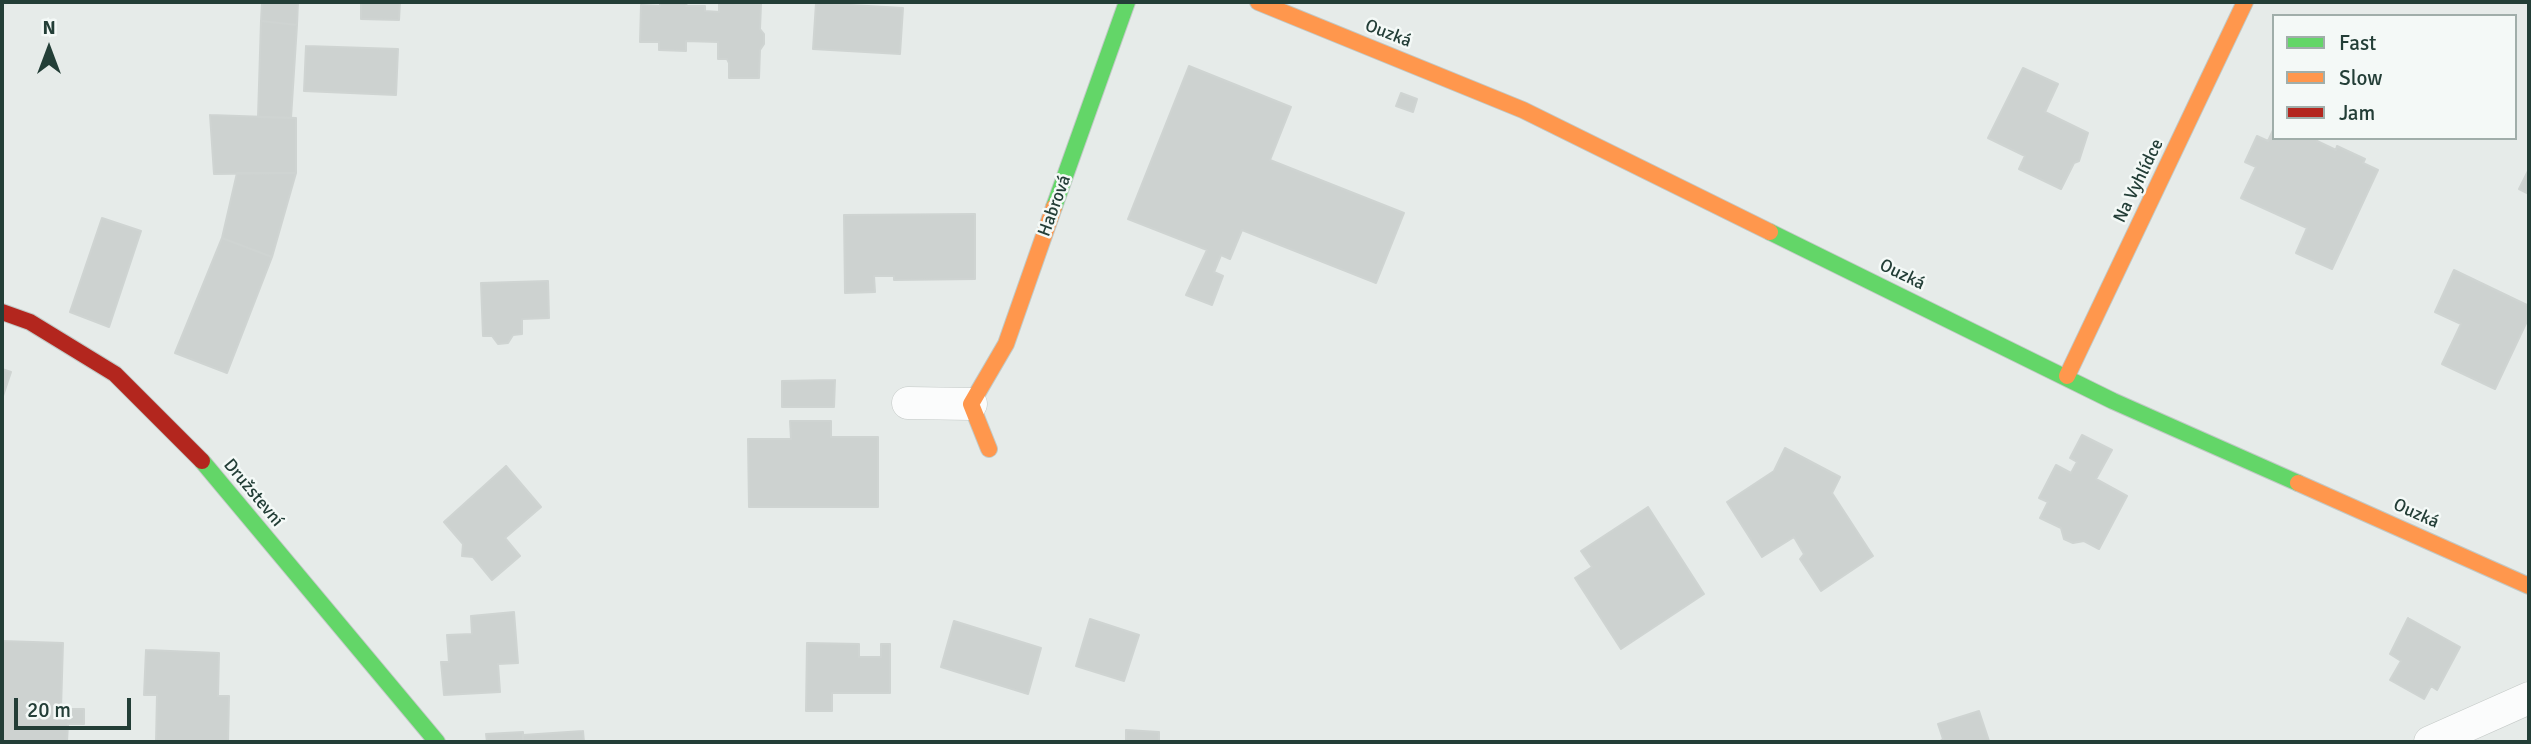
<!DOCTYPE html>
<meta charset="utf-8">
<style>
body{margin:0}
#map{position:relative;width:2531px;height:744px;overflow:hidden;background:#e6ebe9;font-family:Signika,sans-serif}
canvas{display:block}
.frame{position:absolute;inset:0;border:4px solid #233e37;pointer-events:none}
.legend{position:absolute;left:2272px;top:14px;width:245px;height:126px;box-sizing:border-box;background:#f4f9f7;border:2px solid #a0aeaa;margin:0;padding:9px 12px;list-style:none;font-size:21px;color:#233e37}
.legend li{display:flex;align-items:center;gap:14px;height:35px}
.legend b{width:35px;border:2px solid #a0aeaa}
.north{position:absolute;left:14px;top:14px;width:70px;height:70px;-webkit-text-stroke:5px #f4f9f7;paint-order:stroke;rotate:0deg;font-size:19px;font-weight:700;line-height:28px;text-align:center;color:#233e37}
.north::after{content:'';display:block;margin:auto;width:24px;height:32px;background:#233e37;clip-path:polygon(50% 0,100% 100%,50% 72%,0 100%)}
.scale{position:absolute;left:14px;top:698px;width:117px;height:32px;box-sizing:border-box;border:4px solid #233e37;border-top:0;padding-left:9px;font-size:21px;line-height:24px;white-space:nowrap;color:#233e37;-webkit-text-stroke:5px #f4f9f7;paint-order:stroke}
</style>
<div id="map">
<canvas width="2531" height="744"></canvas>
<div class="frame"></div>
<ul class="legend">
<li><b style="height:9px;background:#63d668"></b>Fast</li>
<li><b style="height:9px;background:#ff974d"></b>Slow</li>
<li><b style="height:9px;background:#b3261e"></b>Jam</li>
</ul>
<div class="north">N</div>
<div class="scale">20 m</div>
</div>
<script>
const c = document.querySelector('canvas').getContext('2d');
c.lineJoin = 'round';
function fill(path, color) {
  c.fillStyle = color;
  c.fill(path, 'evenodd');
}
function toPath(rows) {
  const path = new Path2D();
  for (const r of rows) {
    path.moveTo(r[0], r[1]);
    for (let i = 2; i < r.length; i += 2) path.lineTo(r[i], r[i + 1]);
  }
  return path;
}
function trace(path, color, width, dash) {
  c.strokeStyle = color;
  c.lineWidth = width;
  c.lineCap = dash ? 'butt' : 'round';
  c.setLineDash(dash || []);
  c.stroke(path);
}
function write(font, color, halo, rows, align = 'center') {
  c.font = font + ' Signika,sans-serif';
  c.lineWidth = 5;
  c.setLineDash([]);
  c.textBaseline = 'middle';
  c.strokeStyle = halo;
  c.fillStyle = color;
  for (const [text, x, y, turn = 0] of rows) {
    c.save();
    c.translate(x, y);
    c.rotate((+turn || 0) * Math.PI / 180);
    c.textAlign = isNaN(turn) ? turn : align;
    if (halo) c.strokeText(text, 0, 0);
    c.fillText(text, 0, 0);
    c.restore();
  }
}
const building = toPath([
 [262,2,298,2,297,25,261,21,262,2],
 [361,2,400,2,399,20,361,19,361,2],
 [660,2,687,2,686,6,705,6,705,11,719,12,719,3,761,4,760,29,764,34,764,44,760,50,759,78,729,78,729,63,727,59,718,59,718,42,686,41,686,51,659,50,659,42,640,42,641,5,660,6,660,2],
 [816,3,903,8,900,54,813,49,816,3],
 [261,21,297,25,291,118,258,117,261,21],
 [306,46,398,49,396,95,304,91,306,46],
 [1189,66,1291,107,1270,160,1404,213,1376,283,1242,230,1230,259,1221,255,1214,272,1223,276,1212,305,1186,295,1207,250,1128,219,1189,66],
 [2023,68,2058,84,2045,112,2088,133,2079,161,2074,163,2061,189,2019,169,2025,156,1988,138,2023,68],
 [1401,93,1417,99,1413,112,1396,106,1401,93],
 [210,115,296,118,296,173,214,174,210,115],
 [2274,128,2274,138,2318,138,2317,141,2336,150,2337,146,2365,159,2363,163,2378,170,2332,269,2296,253,2307,228,2241,198,2256,167,2245,162,2257,136,2268,141,2274,128],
 [2529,169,2529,194,2519,189,2529,169],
 [237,173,296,173,272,257,222,238,237,173],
 [975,214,975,279,894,280,894,276,874,276,875,292,845,293,844,215,975,214],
 [102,218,141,231,109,327,70,312,102,218],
 [222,238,272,257,227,373,175,353,222,238],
 [2454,270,2529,306,2529,317,2495,389,2442,364,2461,324,2435,312,2454,270],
 [548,281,549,318,522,319,522,334,513,335,508,343,498,344,492,336,483,336,481,283,548,281],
 [2,369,11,372,2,399,2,369],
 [835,380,834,407,782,407,782,381,835,380],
 [790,421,831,421,831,437,878,437,878,507,749,507,748,439,791,439,790,421],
 [2082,435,2112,450,2096,479,2127,496,2099,549,2084,541,2073,543,2064,539,2061,528,2040,518,2048,502,2039,498,2056,465,2071,473,2077,462,2070,458,2082,435],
 [1785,448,1840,477,1832,493,1873,556,1821,591,1800,559,1804,554,1794,537,1762,557,1727,502,1774,471,1785,448],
 [506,466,541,507,505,538,520,556,492,580,473,557,462,556,463,544,444,522,506,466],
 [1648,507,1704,594,1621,649,1575,578,1592,567,1581,551,1648,507],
 [514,612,518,663,498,664,500,692,444,695,441,662,449,662,447,635,472,634,471,616,514,612],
 [2408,618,2460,647,2437,690,2431,686,2424,699,2390,680,2401,661,2390,654,2408,618],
 [1090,619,1139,635,1124,681,1076,666,1090,619],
 [954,621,1041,648,1028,694,941,667,954,621],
 [2,641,63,643,61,709,84,709,84,724,68,724,67,742,2,742,2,641],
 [807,643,859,644,859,657,881,657,881,644,890,644,890,693,832,693,832,711,806,711,807,643],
 [146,650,219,653,218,696,229,696,228,742,156,742,157,695,144,695,146,650],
 [1979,711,1989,741,1939,742,1943,739,1938,724,1979,711],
 [1126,730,1159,732,1159,742,1126,742,1126,730],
 [583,731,584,742,523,742,523,735,583,731],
 [523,732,523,742,487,742,486,734,523,732]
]);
const street = toPath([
 [908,403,971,404],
 [2430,742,2529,698]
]);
const fast = toPath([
 [1054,207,1127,2],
 [1770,232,2113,401,2298,483],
 [202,461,437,742]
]);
const slow = toPath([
 [1258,2,1523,110,1770,232],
 [2067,376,2245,2],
 [989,449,971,404,1006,344,1054,207],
 [2298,483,2529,586]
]);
const jam = toPath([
 [2,312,30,322,115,374,202,461]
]);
const streetNames = [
 ["Ouzká",1388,34,21],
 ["Na Vyhlídce",2139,181,-64],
 ["Habrová",1055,206,-70],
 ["Ouzká",1902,275,26],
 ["Družstevní",253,493,50],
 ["Ouzká",2416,514,24]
];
fill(building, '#cdd2d0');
trace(building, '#cfd4d2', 2);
trace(street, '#c3c8c6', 33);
trace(fast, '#c1c9c6', 18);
trace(slow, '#c1c9c6', 18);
trace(jam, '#c1c9c6', 18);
trace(street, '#fbfcfc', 32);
trace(fast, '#63d668', 16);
trace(slow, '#ff974d', 16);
trace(jam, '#b3261e', 16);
write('18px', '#233e37', '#f4f9f7', streetNames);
</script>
